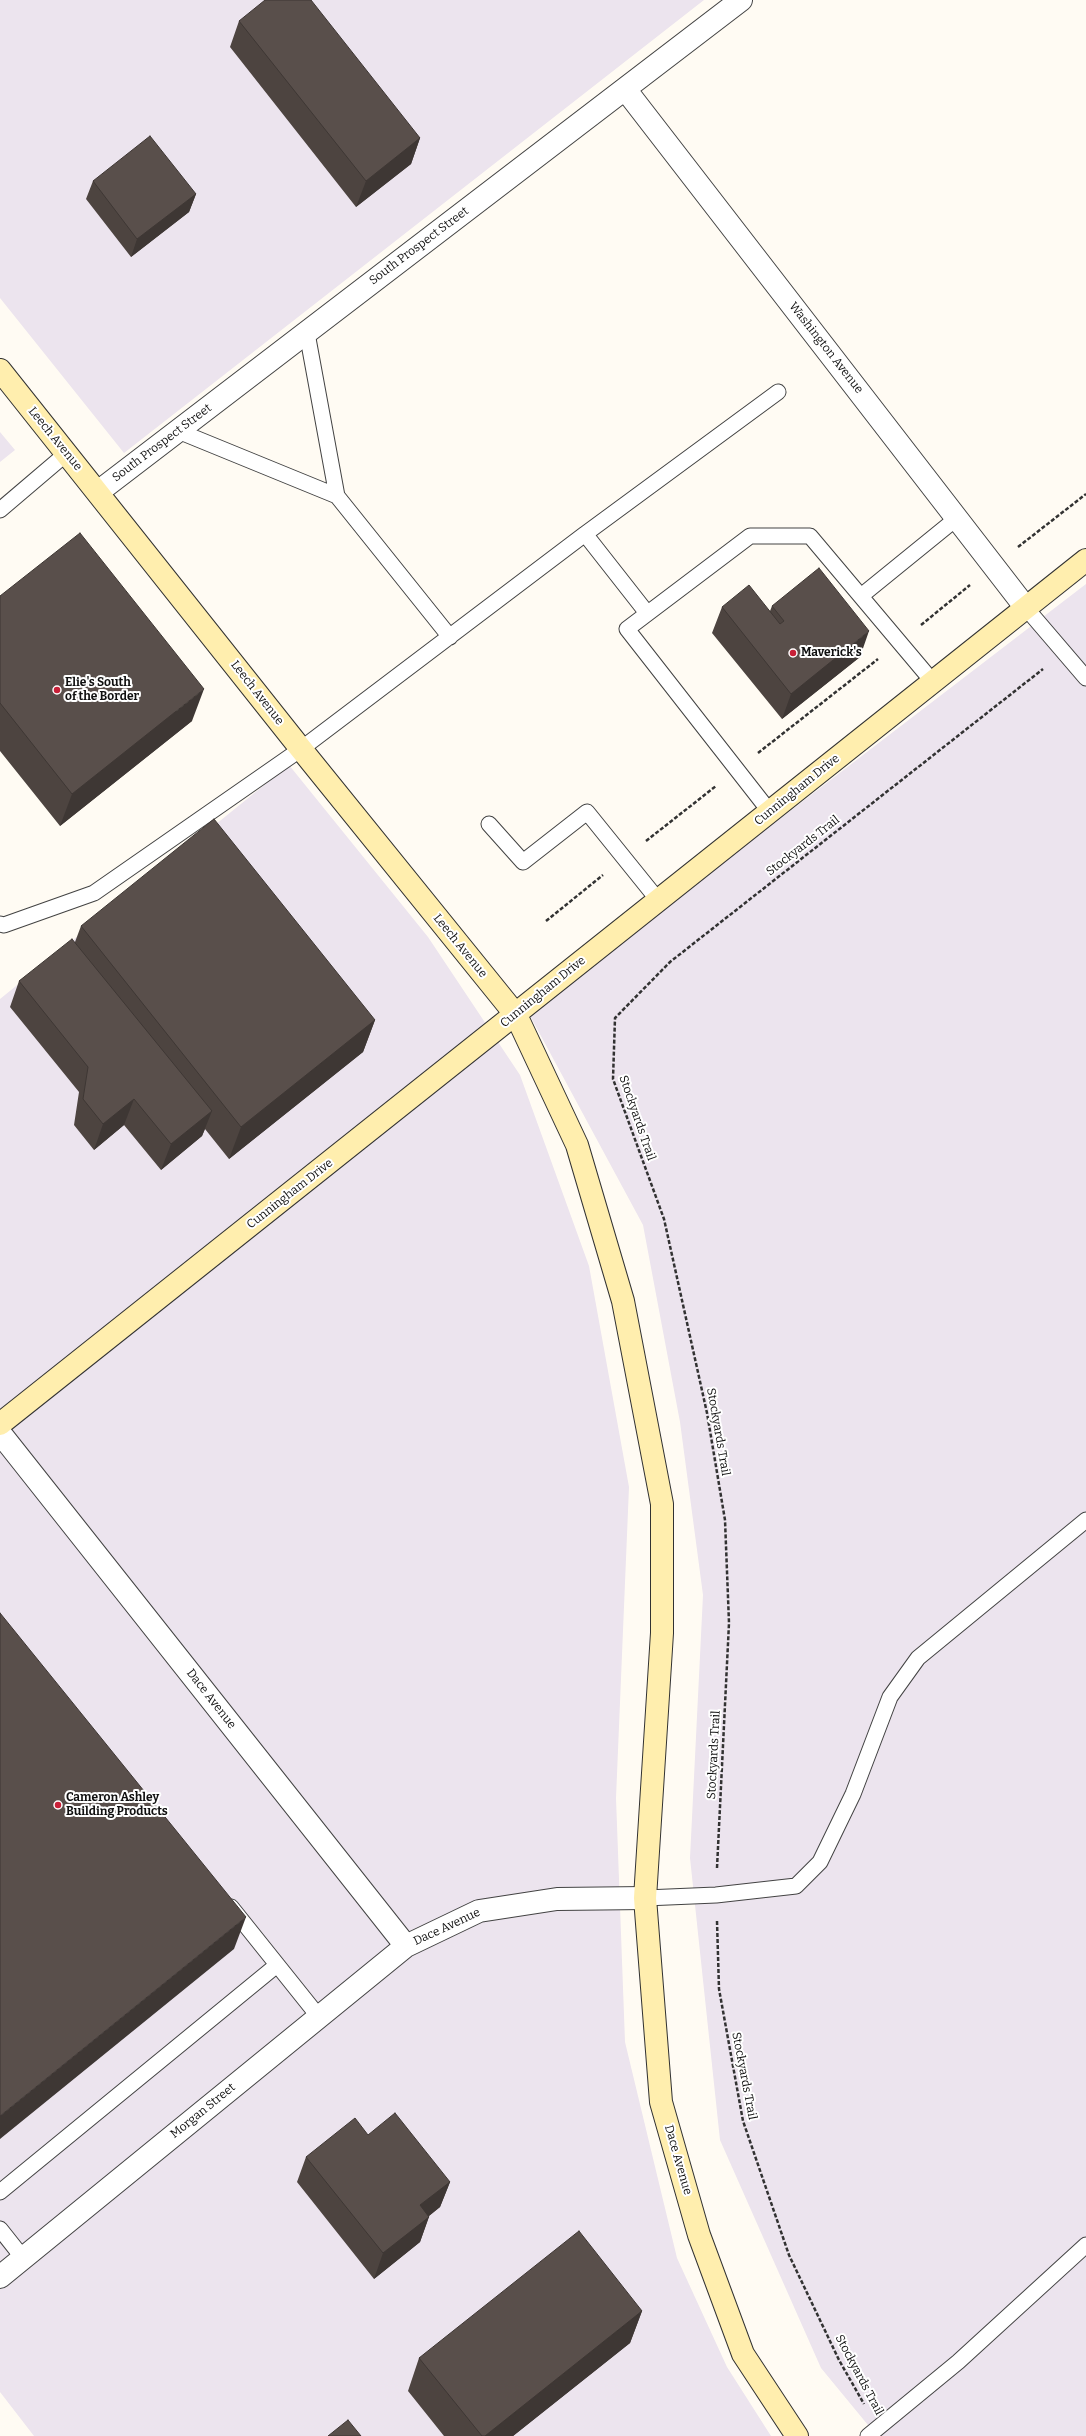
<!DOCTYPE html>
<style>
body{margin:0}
canvas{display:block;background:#fffbf3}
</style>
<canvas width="1086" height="2436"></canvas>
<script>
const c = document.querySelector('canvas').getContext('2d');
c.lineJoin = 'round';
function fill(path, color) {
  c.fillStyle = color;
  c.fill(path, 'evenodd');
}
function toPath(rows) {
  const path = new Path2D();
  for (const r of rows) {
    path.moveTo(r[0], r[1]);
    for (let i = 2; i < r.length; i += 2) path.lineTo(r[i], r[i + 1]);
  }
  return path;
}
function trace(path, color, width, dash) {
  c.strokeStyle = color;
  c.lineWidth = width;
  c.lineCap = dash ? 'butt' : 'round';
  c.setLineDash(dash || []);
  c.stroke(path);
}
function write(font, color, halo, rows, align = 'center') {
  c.font = font + ' Bitter,serif';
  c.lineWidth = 4;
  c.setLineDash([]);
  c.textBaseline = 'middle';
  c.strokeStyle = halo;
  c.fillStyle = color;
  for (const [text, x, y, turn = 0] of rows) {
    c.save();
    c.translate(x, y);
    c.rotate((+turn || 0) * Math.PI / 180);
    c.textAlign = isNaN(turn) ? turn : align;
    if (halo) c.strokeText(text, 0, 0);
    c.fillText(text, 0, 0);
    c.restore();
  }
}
const industrial = toPath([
 [0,0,704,0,124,453,0,298],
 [0,432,15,450,0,462],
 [1086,584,1086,2436,877,2436,821,2368,720,2140,690,1858,703,1595,680,1422,643,1225,528,1012],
 [289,765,428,937,520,1075,589,1266,629,1487,616,1798,625,2042,677,2258,727,2367,771,2436,34,2436,0,2392,0,999]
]);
const path = toPath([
 [1018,547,1086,494],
 [921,625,970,585],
 [758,753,878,659],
 [646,841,716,786],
 [546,921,603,875],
 [717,1868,729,1623,725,1520,707,1413,664,1219,613,1079,615,1018,670,962,1043,669],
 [717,1921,719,1989,743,2121,789,2255,839,2360,864,2404]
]);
const lane = toPath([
 [307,333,337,496],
 [178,431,337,496,450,637],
 [0,510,67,453],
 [585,534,778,392],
 [861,596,957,518],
 [1026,608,1086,678],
 [770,812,627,629,750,536,810,536,933,682],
 [489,824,523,862,587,812,658,900],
 [0,924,4,925,94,893,301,749,585,534,647,613],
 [645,1898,716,1895,796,1886,820,1862,853,1794,890,1697,918,1658,1086,1520],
 [231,1907,319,2017],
 [0,2192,277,1965],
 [0,2229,23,2258],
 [868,2436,958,2362,1086,2245]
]);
const street = toPath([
 [625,89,1026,608],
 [98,492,741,0],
 [0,1433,406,1946,479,1911,557,1899,645,1898],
 [0,2277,406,1946]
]);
const secondary = toPath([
 [0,370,301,749,516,1015,577,1145,623,1301,662,1504,662,1633,645,1898,661,2102,699,2235,743,2354,797,2436],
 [0,1424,1086,560]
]);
const wall = toPath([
 [239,21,420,138,411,164,356,207,230,47],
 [93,181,196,194,189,212,131,257,86,199],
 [0,596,192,721,60,826,0,751],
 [772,606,860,657,782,719,712,633,722,607,770,611],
 [81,926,375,1020,363,1052,229,1159,205,1129,202,1136,161,1170,124,1125,94,1150,74,1125,79,1092,10,1007,19,981,75,942],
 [368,2135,450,2182,440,2207,429,2216,420,2242,374,2279,297,2182,306,2157],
 [642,2311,630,2343,513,2436,444,2436,408,2391,419,2358]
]);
const shadedWall = toPath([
 [420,138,411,164,356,207,366,181],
 [196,194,189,212,131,257,137,239],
 [869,631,860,657,782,719,791,694],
 [204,689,192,721,60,826,72,794],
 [375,1020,363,1052,229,1159,241,1127],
 [134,1099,124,1125,94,1150,103,1124],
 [212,1111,202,1136,161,1170,171,1144],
 [246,1917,234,1949,0,2139,0,2116],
 [450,2182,440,2207,410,2231,420,2205],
 [429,2217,420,2242,374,2279,383,2253],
 [642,2311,630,2343,513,2436,485,2436]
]);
const building = toPath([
 [265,0,311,0,420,138,366,181,239,21,265,0],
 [150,136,196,194,137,239,93,181,150,136],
 [80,533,204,689,72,794,0,703,0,596,80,533],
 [819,568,869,631,791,694,722,607,749,585,780,624,784,621,772,606,819,568],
 [214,819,375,1020,241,1127,81,926,214,819],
 [72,939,212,1111,171,1144,134,1099,103,1124,83,1099,88,1067,19,981,72,939],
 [0,1613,246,1917,0,2116,0,1613],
 [395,2113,450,2182,420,2205,429,2217,383,2253,306,2157,355,2118,368,2135,395,2113],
 [579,2231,642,2311,485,2436,482,2436,419,2358,579,2231],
 [348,2420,361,2436,328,2436,348,2420]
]);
const markers = [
 [793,653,4,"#c82038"],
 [57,690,4,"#c82038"],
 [58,1805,4,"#c82038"]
];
const streetNames = [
 ["South Prospect Street",419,246,-37],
 ["Washington Avenue",826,348,52],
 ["Leech Avenue",55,439,51],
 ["South Prospect Street",162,443,-37],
 ["Leech Avenue",257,693,52],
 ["Cunningham Drive",797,790,-39],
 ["Stockyards Trail",803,846,-38],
 ["Leech Avenue",460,946,51],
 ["Cunningham Drive",543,992,-39],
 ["Stockyards Trail",637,1118,71],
 ["Cunningham Drive",290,1194,-38],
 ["Stockyards Trail",718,1432,80],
 ["Dace Avenue",211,1699,52],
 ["Stockyards Trail",714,1755,-87],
 ["Dace Avenue",447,1927,-25],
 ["Stockyards Trail",744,2076,79],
 ["Morgan Street",203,2111,-39],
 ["Dace Avenue",678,2160,74],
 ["Stockyards Trail",859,2375,62]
];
const poiNames = [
 ["Maverick's",801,653],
 ["Elie's South",65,683],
 ["of the Border",65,697],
 ["Cameron Ashley",66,1798],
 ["Building Products",66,1812]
];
fill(industrial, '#ece4ee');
trace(lane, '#434343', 17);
trace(street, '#434343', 24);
trace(secondary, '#323232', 24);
trace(path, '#323232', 2.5, [4, 2]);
trace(lane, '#fff', 15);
trace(street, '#fff', 22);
trace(secondary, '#ffeeae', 22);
fill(wall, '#4d4440');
fill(shadedWall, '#3e3734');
fill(building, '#594f4b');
trace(building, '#3e3734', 1);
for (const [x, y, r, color] of markers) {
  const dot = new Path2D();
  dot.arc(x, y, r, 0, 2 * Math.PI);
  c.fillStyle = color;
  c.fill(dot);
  trace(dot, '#fff', 1.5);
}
write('12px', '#101010', '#fff', streetNames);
write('bold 12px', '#101010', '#fff', poiNames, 'left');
</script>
